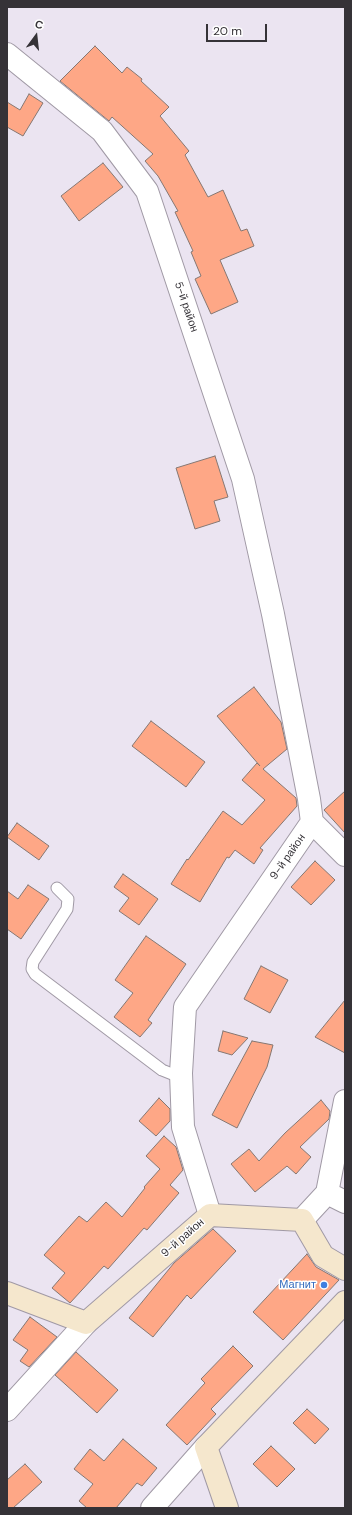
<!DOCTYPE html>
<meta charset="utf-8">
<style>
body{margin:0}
#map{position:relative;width:352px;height:1515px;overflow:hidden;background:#ebe4f1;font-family:"DM Sans",sans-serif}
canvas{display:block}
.frame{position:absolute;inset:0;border:8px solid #353237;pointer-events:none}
.north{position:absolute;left:16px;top:16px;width:40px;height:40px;-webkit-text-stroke:3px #fff;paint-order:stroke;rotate:15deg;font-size:11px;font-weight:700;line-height:16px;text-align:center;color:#353237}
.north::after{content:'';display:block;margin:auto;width:14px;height:18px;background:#353237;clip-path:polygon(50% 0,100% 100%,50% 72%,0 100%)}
.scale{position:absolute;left:206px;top:24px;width:61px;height:18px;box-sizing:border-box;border:2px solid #353237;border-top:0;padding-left:5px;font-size:12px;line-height:14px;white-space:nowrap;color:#353237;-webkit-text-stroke:3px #fff;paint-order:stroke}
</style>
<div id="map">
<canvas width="352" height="1515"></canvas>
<div class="frame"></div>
<div class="north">С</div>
<div class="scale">20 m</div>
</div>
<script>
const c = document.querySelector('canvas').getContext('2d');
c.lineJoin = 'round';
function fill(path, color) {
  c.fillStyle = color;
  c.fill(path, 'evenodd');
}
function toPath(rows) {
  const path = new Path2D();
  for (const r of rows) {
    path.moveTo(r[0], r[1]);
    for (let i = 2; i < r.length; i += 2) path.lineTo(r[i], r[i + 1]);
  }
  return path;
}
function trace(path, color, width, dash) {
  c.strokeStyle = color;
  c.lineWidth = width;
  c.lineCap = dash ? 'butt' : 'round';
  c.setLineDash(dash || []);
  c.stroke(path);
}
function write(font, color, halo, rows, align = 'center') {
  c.font = font + ' "DM Sans",sans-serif';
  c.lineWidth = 3;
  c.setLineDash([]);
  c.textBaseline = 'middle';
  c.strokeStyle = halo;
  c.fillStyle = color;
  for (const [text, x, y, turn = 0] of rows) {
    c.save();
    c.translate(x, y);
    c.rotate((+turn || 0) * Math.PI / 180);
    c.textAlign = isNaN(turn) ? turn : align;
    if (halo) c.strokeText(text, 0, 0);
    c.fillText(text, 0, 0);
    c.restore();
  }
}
const building = toPath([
 [95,46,122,73,127,67,142,79,141,81,169,107,160,116,189,151,185,155,208,197,223,190,241,231,247,229,254,246,220,260,238,302,211,314,195,279,201,276,191,252,193,251,175,212,178,211,158,176,145,161,153,154,112,117,109,121,60,81,95,46],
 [29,94,43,103,23,136,7,127,7,102,20,110,29,94],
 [103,163,123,187,79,221,61,196,103,163],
 [215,456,228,497,214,501,220,521,195,529,176,468,215,456],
 [254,687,281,722,287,749,263,769,296,798,297,806,260,848,263,850,254,864,235,850,229,858,227,857,200,902,171,884,187,859,188,860,223,811,242,825,265,800,242,780,257,763,260,766,217,716,254,687],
 [151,721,205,762,186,787,132,746,151,721],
 [345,791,345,833,324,810,345,791],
 [17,823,49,846,39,860,7,837,17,823],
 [315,861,335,880,311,905,291,887,315,861],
 [123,874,158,899,139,925,119,911,129,898,114,887,123,874],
 [28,885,49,899,21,939,7,929,7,891,18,899,28,885],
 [146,936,186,964,148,1020,152,1023,140,1037,114,1017,133,993,115,980,146,936],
 [261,966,288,980,270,1013,244,999,261,966],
 [345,1000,345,1053,315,1037,345,1000],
 [223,1031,248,1038,232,1055,218,1051,223,1031],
 [252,1041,273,1045,267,1067,237,1128,212,1115,252,1041],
 [159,1098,170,1109,170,1121,156,1136,139,1121,159,1098],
 [321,1100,330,1111,329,1119,300,1147,311,1157,296,1174,287,1166,255,1192,231,1164,249,1149,259,1161,285,1133,321,1100],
 [164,1136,176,1147,183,1170,170,1185,179,1193,147,1230,144,1228,108,1269,104,1266,70,1303,52,1288,65,1273,44,1255,79,1216,87,1222,106,1202,122,1217,145,1188,144,1187,160,1169,146,1156,164,1136],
 [213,1229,236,1251,191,1299,187,1295,153,1337,129,1318,174,1263,213,1229],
 [307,1254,316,1267,339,1280,283,1340,253,1312,307,1254],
 [30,1317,57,1337,29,1367,20,1361,28,1350,13,1340,30,1317],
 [233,1346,253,1366,211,1409,216,1414,187,1445,166,1425,205,1383,201,1379,233,1346],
 [76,1352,118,1390,97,1413,55,1375,76,1352],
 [307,1409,329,1429,315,1444,293,1423,307,1409],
 [123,1439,157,1468,142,1486,137,1483,116,1508,87,1508,79,1501,93,1484,74,1469,90,1449,104,1461,123,1439],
 [271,1446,295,1469,277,1487,253,1464,271,1446],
 [25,1464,42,1482,13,1508,7,1508,7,1480,25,1464]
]);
const lane = toPath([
 [57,888,68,899,67,909,33,962,32,969,35,974,162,1070,182,1078]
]);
const street = toPath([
 [7,54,102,131,147,191,243,479,273,614,309,799,312,822,185,1007,181,1073,183,1127,210,1215],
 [312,822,345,855],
 [327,1193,345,1101],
 [302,1220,327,1193,345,1202],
 [7,1410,86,1323],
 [152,1508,206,1447]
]);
const secondary = toPath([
 [7,1293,86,1323,210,1215,302,1220,323,1256,345,1269],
 [227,1508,206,1447,345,1302]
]);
const markers = [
 [324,1285,4,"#3f7fe0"]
];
const streetNames = [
 ["5-й район",186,307,71],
 ["9-й район",288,857,-55],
 ["9-й район",183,1238,-41]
];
const shopNames = [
 ["Магнит",316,1285]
];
fill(building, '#fea786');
trace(building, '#857772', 1);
trace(lane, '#a099a5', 13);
trace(street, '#a099a5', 24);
trace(secondary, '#a099a5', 24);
trace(lane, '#fff', 11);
trace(street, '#fff', 22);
trace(secondary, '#f5e7cd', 22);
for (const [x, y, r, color] of markers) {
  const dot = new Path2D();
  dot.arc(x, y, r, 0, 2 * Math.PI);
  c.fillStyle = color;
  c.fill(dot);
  trace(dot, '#fff', 1.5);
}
write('11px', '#353237', '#fff', streetNames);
write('11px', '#366cbe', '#fff', shopNames, 'right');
</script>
